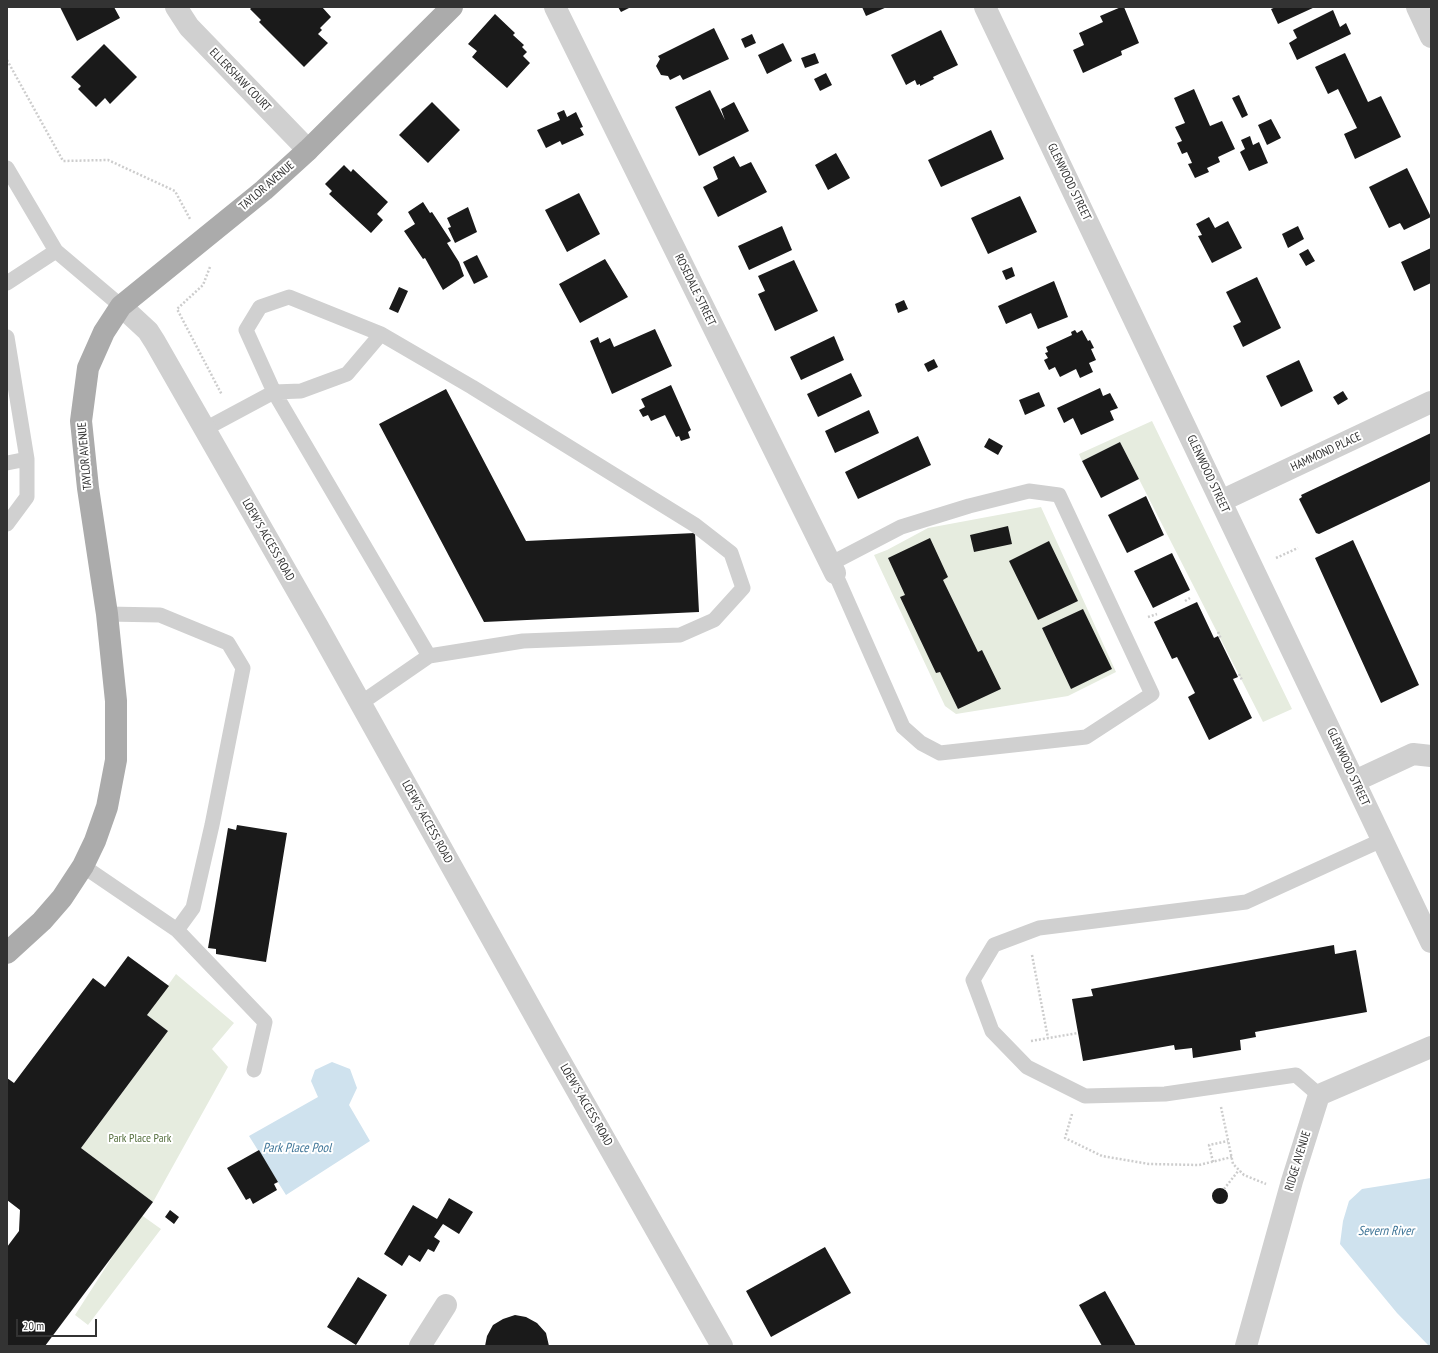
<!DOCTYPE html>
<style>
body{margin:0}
#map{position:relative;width:1438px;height:1353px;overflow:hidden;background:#fff;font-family:"PT Sans Narrow",sans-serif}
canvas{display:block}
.frame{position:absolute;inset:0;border:8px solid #333;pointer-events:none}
.scale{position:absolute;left:16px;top:1319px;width:81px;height:18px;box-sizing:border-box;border:2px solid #333;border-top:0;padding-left:5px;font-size:12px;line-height:14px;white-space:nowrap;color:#333;-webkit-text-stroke:3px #fff;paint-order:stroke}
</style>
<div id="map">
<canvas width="1438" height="1353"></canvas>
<div class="frame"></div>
<div class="scale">20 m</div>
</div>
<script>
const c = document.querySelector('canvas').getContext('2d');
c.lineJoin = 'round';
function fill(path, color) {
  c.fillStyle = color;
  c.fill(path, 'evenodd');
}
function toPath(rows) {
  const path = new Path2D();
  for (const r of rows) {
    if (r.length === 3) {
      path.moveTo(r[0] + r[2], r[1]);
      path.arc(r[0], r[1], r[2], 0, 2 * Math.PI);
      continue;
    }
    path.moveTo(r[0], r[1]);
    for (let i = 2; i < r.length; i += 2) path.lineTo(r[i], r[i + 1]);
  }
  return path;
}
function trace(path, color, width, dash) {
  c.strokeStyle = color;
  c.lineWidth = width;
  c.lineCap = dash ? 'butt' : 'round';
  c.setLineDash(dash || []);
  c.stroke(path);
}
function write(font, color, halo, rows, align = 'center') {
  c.font = font + ' "PT Sans Narrow",sans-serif';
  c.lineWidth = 4;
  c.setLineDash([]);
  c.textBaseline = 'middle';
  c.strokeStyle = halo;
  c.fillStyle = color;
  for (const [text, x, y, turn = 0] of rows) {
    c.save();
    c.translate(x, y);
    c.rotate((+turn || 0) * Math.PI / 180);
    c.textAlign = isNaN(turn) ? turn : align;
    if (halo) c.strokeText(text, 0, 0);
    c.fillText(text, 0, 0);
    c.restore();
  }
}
const green = toPath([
 [1152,421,1292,709,1263,722,1120,442,1082,461,1079,454],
 [1041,507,1116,672,1068,696,956,714,945,706,874,555,887,550,928,528],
 [176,974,234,1023,212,1049,228,1067,153,1202,81,1148,168,1031,147,1015],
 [140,1214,161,1229,88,1325,75,1315]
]);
const water = toPath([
 [332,1062,350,1069,357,1088,349,1105,370,1141,286,1195,249,1136,318,1097,311,1081,315,1070],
 [1431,1178,1431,1346,1429,1346,1397,1313,1340,1244,1343,1221,1349,1201,1362,1189]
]);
const building = toPath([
 [60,7,114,7,120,18,77,41],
 [252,7,322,7,331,17,320,28,322,30,318,34,328,43,304,67,259,22,261,20,250,9],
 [618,7,631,7,621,12],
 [862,7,887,7,866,16],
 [1121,7,1124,7,1139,43,1121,51,1122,55,1083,73,1073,50,1084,45,1079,33,1103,22,1100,16],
 [1276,7,1315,7,1278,24,1271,9],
 [1333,10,1340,27,1346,23,1351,34,1297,60,1289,43,1297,38,1293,30],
 [495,14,515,33,513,35,524,45,522,47,527,52,523,56,530,63,507,88,472,57,477,51,468,44],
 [714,28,729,59,683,80,680,75,670,80,668,76,661,75,656,66,660,59,658,56],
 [941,30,958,65,933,77,934,79,920,86,920,84,917,85,915,80,906,85,891,55],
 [752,34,756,43,745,48,741,39],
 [783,43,792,61,767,74,758,55],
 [104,44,137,77,110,104,105,98,96,107,78,89,81,86,71,77],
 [815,53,819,63,805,68,801,58],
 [1345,53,1368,102,1381,96,1401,137,1355,159,1344,134,1357,128,1338,89,1328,94,1315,67],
 [826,73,832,85,820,91,814,79],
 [1194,89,1210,126,1222,121,1235,149,1218,157,1220,162,1207,168,1209,172,1195,178,1188,164,1192,163,1187,152,1182,154,1177,143,1182,141,1175,127,1185,123,1174,98],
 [710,90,725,120,721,109,734,102,749,131,699,156,675,107],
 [1239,95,1248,115,1242,118,1232,98],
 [432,102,460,130,428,163,399,135],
 [564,110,567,117,576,112,583,127,580,128,584,135,562,145,560,141,546,148,537,130,560,120,557,113],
 [1271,119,1281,138,1267,145,1258,125],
 [991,130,1004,159,941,187,928,160],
 [1250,136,1253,145,1259,142,1268,163,1249,171,1240,152,1245,149,1241,140],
 [836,153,850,178,828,190,815,165],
 [734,156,740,167,751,162,767,192,718,217,703,187,718,179,713,167],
 [344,165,351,172,353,169,388,202,377,214,383,220,371,233,329,194,332,191,325,184],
 [1407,168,1431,217,1404,230,1400,223,1389,228,1369,187],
 [579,193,600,234,567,252,545,210],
 [1020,196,1037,232,988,254,971,218],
 [423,202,430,213,432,212,451,241,447,243,459,262,464,276,443,290,425,258,423,259,404,231,415,224,408,212],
 [468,207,477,232,455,243,448,228,451,227,447,218],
 [1209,217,1215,228,1228,221,1242,248,1212,263,1198,236,1202,235,1196,224],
 [782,226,792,250,749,270,738,246],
 [1298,226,1304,239,1288,248,1282,234],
 [1431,248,1431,283,1414,291,1401,262],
 [1308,249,1315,261,1306,266,1299,254],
 [477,255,488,277,474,284,463,262],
 [605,259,628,297,580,323,559,284],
 [794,260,818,311,775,331,758,294,765,291,758,276],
 [1012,267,1015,276,1006,280,1002,271],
 [1257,277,1281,328,1243,347,1233,326,1241,322,1226,292],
 [1054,281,1068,317,1038,329,1031,313,1006,324,998,306],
 [399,287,408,291,398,313,389,309],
 [904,300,908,309,898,313,895,304],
 [655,329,672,366,612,394,590,341,598,337,600,343,610,338,614,347],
 [1075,330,1077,333,1082,330,1088,341,1090,340,1094,348,1091,349,1096,360,1089,363,1093,372,1080,378,1076,369,1060,377,1055,367,1049,370,1044,360,1048,358,1045,353,1048,352,1046,347,1072,335,1071,332],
 [834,336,844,360,801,380,790,357],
 [934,359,938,367,928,372,924,364],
 [1299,360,1313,391,1281,407,1266,376],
 [851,373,862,396,818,417,807,394],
 [671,385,691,430,688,432,690,438,681,441,679,436,676,437,665,415,651,421,648,415,643,417,639,410,645,407,641,399],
 [1100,388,1103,396,1110,393,1118,408,1110,411,1114,420,1081,435,1073,418,1064,423,1057,408],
 [446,389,526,541,695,533,699,612,484,622,379,424],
 [1343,391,1348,399,1338,405,1333,397],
 [1039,392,1045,406,1025,415,1019,400],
 [869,410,879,433,835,453,825,431],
 [1431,433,1431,481,1319,534,1316,533,1299,499,1302,497,1301,495],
 [918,436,931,465,858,499,845,472],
 [989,438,1003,446,998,455,984,447],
 [1120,442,1139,479,1101,498,1082,461],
 [1146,496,1164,535,1127,553,1108,515],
 [1008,526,1012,544,974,552,970,535],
 [930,538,948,577,943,580,978,652,982,650,1001,689,958,709,940,672,936,673,900,597,905,595,888,558],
 [1353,540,1419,685,1381,703,1315,558],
 [1049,541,1078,601,1038,620,1009,561],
 [1172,553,1190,590,1153,608,1134,571],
 [1197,602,1214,638,1218,636,1238,677,1233,679,1252,718,1209,740,1188,697,1195,693,1177,657,1172,659,1154,622],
 [1083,609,1112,669,1071,689,1042,628],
 [237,825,287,833,266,962,216,954,216,949,208,948,228,828,236,830],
 [1334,945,1335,954,1356,950,1367,1012,1255,1032,1256,1037,1240,1040,1241,1050,1193,1058,1192,1048,1175,1050,1174,1045,1083,1061,1072,999,1093,996,1091,989],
 [128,956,169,986,147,1015,168,1031,81,1148,153,1202,45,1346,7,1346,7,1247,19,1231,20,1210,7,1200,7,1078,14,1083,93,978,105,987],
 [259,1150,278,1182,274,1184,277,1190,253,1204,250,1198,246,1200,227,1168],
 [1220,1196,8],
 [449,1198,473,1212,459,1234,443,1224,434,1237,440,1241,439,1243,434,1252,428,1249,420,1262,409,1255,402,1266,384,1254,413,1205,437,1219],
 [170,1210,179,1217,174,1224,165,1217],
 [825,1247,851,1293,771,1337,746,1291],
 [358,1277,387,1295,356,1345,327,1327],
 [1105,1291,1136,1346,1102,1346,1079,1305],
 [515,1315,526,1317,537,1323,546,1333,549,1346,485,1346,487,1336,493,1325,503,1319]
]);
const path = toPath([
 [7,60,63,161,108,160,175,191,190,219],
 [210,267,203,285,177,309,222,395],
 [1276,558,1298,548],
 [1185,601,1190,598],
 [1148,617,1157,614],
 [1218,632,1221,639],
 [1239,674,1242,680],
 [1032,955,1048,1038],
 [1031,1041,1078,1033],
 [1221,1107,1233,1164,1244,1175,1266,1184],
 [1072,1114,1065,1138,1102,1156,1149,1164,1199,1165,1232,1157],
 [1213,1162,1209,1145,1228,1141],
 [1224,1189,1239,1170]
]);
const lane = toPath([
 [7,168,56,251,121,306],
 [7,283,56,251],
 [7,337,27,459,27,497,7,524],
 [205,429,274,392,301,391,347,374,381,334],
 [7,463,27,459],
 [830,564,901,527,969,506,1029,491,1059,495,1152,694,1086,737,940,753,921,743,903,727,835,573],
 [361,703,429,656,523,641,680,635,714,620,743,588,731,553,695,525,472,387,381,334,289,297,260,307,246,330,274,392,429,656],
 [83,866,177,930,193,908,212,825,243,668,228,643,160,615,107,614],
 [177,930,265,1022,254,1070],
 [1319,1095,1296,1075,1165,1094,1085,1096,1027,1067,992,1031,973,980,994,945,1039,928,1246,902,1382,840]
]);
const street = toPath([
 [176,7,189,27,308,150],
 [555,7,835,573],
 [985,7,1431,942],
 [1417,7,1431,37],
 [121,306,148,331,155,342,318,627,554,1050,722,1346],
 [1221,501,1431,402],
 [1355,781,1413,754,1431,756],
 [420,1346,446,1305],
 [1246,1346,1292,1181,1319,1095,1431,1047]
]);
const primary = toPath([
 [7,953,42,921,62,898,83,866,95,841,107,807,116,760,116,701,107,614,88,488,81,421,88,368,104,332,121,306,264,190,308,150,452,7]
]);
const streetNames = [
 ["ELLERSHAW COURT",240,80,46],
 ["GLENWOOD STREET",1069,182,64],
 ["TAYLOR AVENUE",267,186,-41],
 ["ROSEDALE STREET",695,290,64],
 ["HAMMOND PLACE",1326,452,-25],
 ["TAYLOR AVENUE",85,456,-95],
 ["GLENWOOD STREET",1208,474,65],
 ["LOEW'S ACCESS ROAD",268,540,60],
 ["GLENWOOD STREET",1348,767,65],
 ["LOEW'S ACCESS ROAD",427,822,61],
 ["LOEW'S ACCESS ROAD",586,1105,60],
 ["RIDGE AVENUE",1298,1161,-73]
];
const parkNames = [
 ["Park Place Park",140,1139]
];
const waterNames = [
 ["Park Place Pool",297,1148],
 ["Severn River",1386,1231]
];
fill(green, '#e6ecdf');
fill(water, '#cfe2ee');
fill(building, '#1a1a1a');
trace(path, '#cdcdcd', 2.5, [2, 2]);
trace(lane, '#d0d0d0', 15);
trace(street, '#d0d0d0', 22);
trace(primary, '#ababab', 22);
write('12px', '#333', '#fff', streetNames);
write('12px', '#56703f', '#fff', parkNames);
write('italic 13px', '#3f7597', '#fff', waterNames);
</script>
